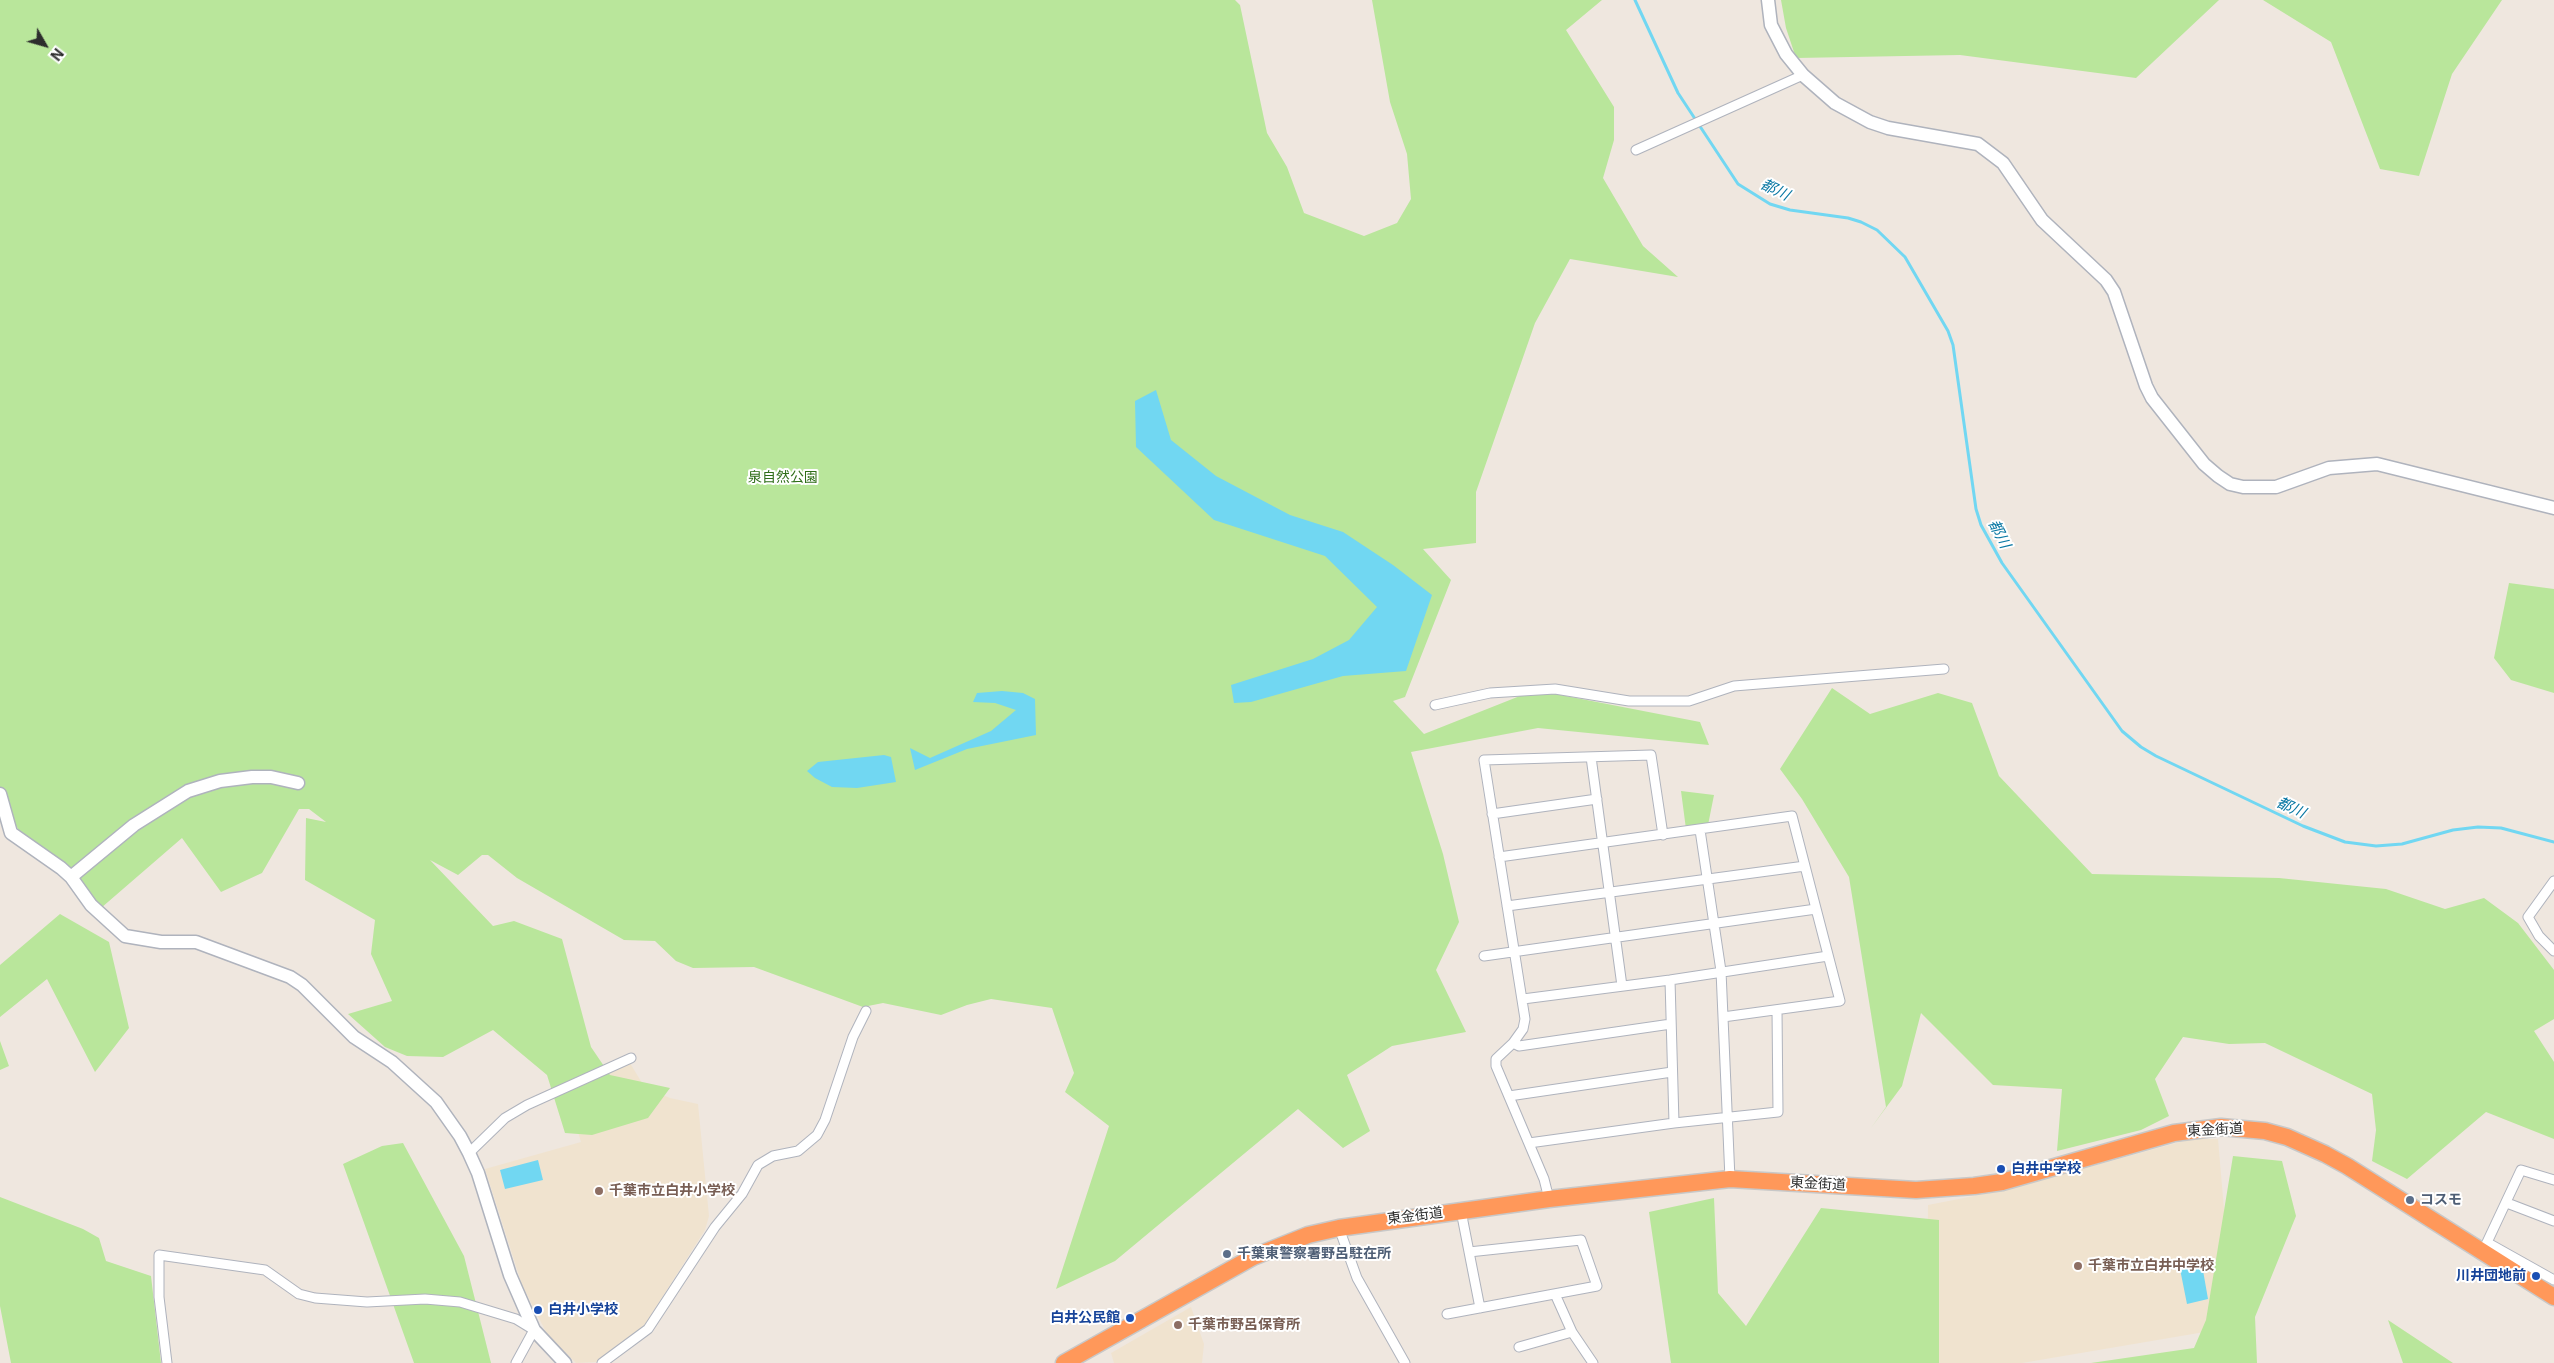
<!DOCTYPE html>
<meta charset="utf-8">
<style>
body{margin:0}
#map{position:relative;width:2554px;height:1363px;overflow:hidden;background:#efe7df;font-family:Inter,sans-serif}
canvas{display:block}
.north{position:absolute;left:20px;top:20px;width:50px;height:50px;-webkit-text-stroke:4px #fff;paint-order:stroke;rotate:128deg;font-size:14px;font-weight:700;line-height:20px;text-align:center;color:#2d2d2d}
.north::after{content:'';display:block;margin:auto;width:18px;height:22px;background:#2d2d2d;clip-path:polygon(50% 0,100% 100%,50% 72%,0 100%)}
</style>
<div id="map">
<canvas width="2554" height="1363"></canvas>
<div class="north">N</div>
</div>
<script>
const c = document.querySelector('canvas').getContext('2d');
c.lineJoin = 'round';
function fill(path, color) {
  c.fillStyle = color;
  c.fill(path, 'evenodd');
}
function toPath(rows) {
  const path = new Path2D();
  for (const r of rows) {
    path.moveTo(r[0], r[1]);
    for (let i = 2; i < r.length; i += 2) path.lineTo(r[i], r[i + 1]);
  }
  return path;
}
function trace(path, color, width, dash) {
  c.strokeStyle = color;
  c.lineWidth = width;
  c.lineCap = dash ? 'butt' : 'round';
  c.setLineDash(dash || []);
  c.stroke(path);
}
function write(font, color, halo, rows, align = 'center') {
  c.font = font + ' Inter,"Noto Sans JP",sans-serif';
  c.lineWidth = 4;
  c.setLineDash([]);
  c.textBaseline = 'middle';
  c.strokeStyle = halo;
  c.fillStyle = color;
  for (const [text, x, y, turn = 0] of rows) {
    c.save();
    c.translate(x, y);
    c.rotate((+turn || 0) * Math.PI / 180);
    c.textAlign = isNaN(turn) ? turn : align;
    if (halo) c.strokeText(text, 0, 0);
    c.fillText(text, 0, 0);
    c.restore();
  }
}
const education = toPath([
 [630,1063,645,1088,670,1098,698,1104,709,1216,705,1230,644,1326,597,1362,576,1363,547,1334,522,1285,485,1169,581,1142,566,1091],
 [2191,1139,2218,1139,2234,1327,2022,1363,1927,1363,1928,1205,2005,1190],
 [1191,1307,1204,1344,1202,1363,1114,1363,1111,1353]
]);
const green = toPath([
 [0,0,1235,0,1240,5,1267,133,1287,167,1304,213,1364,236,1397,223,1411,199,1407,154,1390,102,1372,0,1602,0,1566,30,1614,107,1614,140,1603,178,1643,246,1678,277,1570,259,1535,323,1476,492,1476,543,1423,549,1451,580,1405,697,1393,701,1424,734,1535,690,1700,722,1709,745,1538,728,1411,752,1443,854,1459,922,1436,970,1466,1032,1392,1046,1347,1075,1370,1131,1343,1148,1298,1109,1115,1261,1056,1289,1109,1126,1065,1092,1074,1073,1052,1008,991,999,967,1005,941,1015,883,1003,863,1007,754,967,693,968,676,961,655,941,624,940,517,878,488,855,482,855,458,875,430,860,493,926,514,921,562,939,591,1047,610,1075,670,1088,648,1118,592,1135,565,1133,547,1075,493,1030,443,1057,407,1056,385,1047,348,1014,392,1001,371,954,375,920,305,880,306,818,326,822,309,809,299,809,262,873,221,892,182,838,101,908,23,837,12,819,0,819],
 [1781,0,2219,0,2136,78,1960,55,1796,58,1786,28],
 [2263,0,2502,0,2452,74,2419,176,2380,169,2331,42],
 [2509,583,2554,589,2554,693,2511,680,2494,658],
 [1832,688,1870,714,1938,693,1972,703,1999,776,2092,874,2279,878,2386,889,2445,909,2484,898,2518,923,2554,970,2554,1019,2534,1031,2554,1062,2554,1139,2486,1112,2407,1179,2372,1161,2376,1130,2372,1094,2265,1043,2229,1044,2183,1037,2155,1079,2169,1116,2141,1130,2057,1151,2062,1089,1993,1085,1921,1013,1902,1086,1871,1128,1886,1107,1849,877,1802,799,1780,769],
 [1681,791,1714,795,1708,825,1686,829],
 [60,914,109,942,129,1028,95,1072,47,979,0,1017,0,965],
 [0,1041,9,1066,0,1070],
 [403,1143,464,1256,491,1363,414,1363,343,1164,382,1146],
 [2233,1156,2282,1161,2296,1216,2255,1317,2257,1363,2091,1363,2194,1348,2206,1320],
 [0,1197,83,1229,99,1238,106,1261,151,1276,161,1363,11,1363,0,1306],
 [1714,1198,1718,1293,1746,1326,1821,1208,1939,1220,1939,1363,1671,1363,1649,1212],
 [2388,1320,2453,1363,2403,1363]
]);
const water = toPath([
 [1156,390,1171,440,1216,476,1290,515,1343,532,1393,565,1432,595,1406,671,1343,676,1251,702,1234,703,1231,685,1313,659,1349,640,1377,607,1325,556,1214,520,1136,447,1135,401],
 [1002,691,1023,693,1035,699,1036,735,967,749,915,770,910,748,930,758,991,731,1016,710,995,703,973,702,977,693],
 [884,755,891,757,896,782,857,788,832,787,815,778,807,771,818,762],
 [538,1160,543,1180,505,1189,500,1170],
 [2201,1259,2208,1299,2187,1304,2179,1264]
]);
const stream = toPath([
 [1635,0,1678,93,1738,184,1770,204,1790,210,1848,218,1861,222,1877,230,1905,257,1948,331,1953,345,1976,509,1981,525,2002,563,2122,731,2141,747,2156,756,2303,826,2345,842,2376,846,2402,844,2453,830,2478,827,2501,828,2554,842]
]);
const street = toPath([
 [1636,150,1803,75],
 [1435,705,1490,693,1555,689,1629,701,1689,701,1734,686,1944,669],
 [1591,757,1622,986],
 [1492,814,1597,799],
 [1700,830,1721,971,1730,1179],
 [1499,857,1792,816,1840,1001,1723,1017],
 [2554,881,2528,917,2539,936,2554,951],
 [1507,906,1805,866],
 [1484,956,1816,909],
 [1670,980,1674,1123],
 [1523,999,1670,980,1828,956],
 [1513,1043,1519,1046,1671,1024],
 [1509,1096,1672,1072],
 [1529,1143,1674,1123,1778,1112,1777,1010],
 [469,1153,505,1118,527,1105,631,1058],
 [1549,1199,1544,1179,1496,1066,1496,1059,1513,1043,1523,1029,1525,1019,1484,760,1651,755,1663,835],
 [2507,1203,2554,1221],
 [1461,1211,1480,1308],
 [1339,1228,1357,1278,1405,1363],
 [2488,1243,2554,1280],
 [2482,1253,2521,1170,2554,1180],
 [1555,1294,1572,1332,1593,1363],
 [1447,1314,1597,1286,1581,1240,1469,1252],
 [1519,1347,1572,1332],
 [167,1363,159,1297,159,1255,265,1270,299,1294,315,1298,367,1302,425,1299,460,1302,516,1319,534,1330,516,1363],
 [602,1363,648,1329,715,1227,742,1194,758,1165,773,1156,798,1151,817,1135,825,1120,853,1037,866,1011]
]);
const secondary = toPath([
 [1768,0,1771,25,1786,54,1803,75,1835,103,1870,122,1888,128,1978,144,2003,163,2042,220,2106,280,2114,292,2146,386,2152,398,2204,464,2218,476,2230,484,2243,487,2276,487,2329,468,2377,464,2554,508],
 [0,794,11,833,61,868,71,877,91,905,125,936,161,942,196,942,290,977,302,985,354,1037,392,1062,436,1102,460,1136,469,1153,478,1173,510,1275,534,1330,565,1363],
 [71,877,134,825,188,791,220,781,252,777,271,777,298,783]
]);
const highway = toPath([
 [1064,1363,1253,1257,1308,1235,1339,1228,1549,1199,1730,1179,1916,1190,1974,1186,2002,1182,2174,1133,2221,1127,2265,1131,2287,1137,2325,1154,2347,1166,2554,1297]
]);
const markers = [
 [2001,1169,5,"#1a4fb4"],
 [599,1191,5,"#8d6e63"],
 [2410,1200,5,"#5c6f8a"],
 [1227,1254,5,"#5c6f8a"],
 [2078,1266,5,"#8d6e63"],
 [2536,1276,5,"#1a4fb4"],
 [538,1310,5,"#1a4fb4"],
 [1130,1318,5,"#1a4fb4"],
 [1178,1325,5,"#8d6e63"]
];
const parkNames = [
 ["泉自然公園",783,478]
];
const streetNames = [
 ["東金街道",2215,1130,-3],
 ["東金街道",1818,1184,3],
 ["東金街道",1415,1216,-7]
];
const transitNames = [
 ["白井中学校",2011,1169],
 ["川井団地前",2526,1276,"right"],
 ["白井小学校",548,1310],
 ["白井公民館",1120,1318,"right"]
];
const educationNames = [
 ["千葉市立白井小学校",609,1191],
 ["千葉市立白井中学校",2088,1266],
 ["千葉市野呂保育所",1188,1325]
];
const serviceNames = [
 ["コスモ",2420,1200],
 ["千葉東警察署野呂駐在所",1237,1254]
];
const waterNames = [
 ["都川",1775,190,26],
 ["都川",1999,534,63],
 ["都川",2291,808,25]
];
fill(education, '#f0e3cf');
fill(green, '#b9e69b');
fill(water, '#71d7f2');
trace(stream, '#71d7f2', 3);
trace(street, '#afb3bd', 11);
trace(secondary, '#afb3bd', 15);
trace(highway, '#c8c8c8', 19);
trace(street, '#fff', 9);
trace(secondary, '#fff', 12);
trace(highway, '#ff985a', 16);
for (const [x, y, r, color] of markers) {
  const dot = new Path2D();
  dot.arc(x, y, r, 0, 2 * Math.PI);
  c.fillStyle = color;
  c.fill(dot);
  trace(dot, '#fff', 2);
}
write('14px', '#2f6e19', '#fff', parkNames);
write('14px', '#2d2d2d', '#fff', streetNames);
write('bold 14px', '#164399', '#fff', transitNames, 'left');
write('bold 14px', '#785e54', '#fff', educationNames, 'left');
write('bold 14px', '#4e5e75', '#fff', serviceNames, 'left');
write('italic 15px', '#0a78a4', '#fff', waterNames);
</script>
